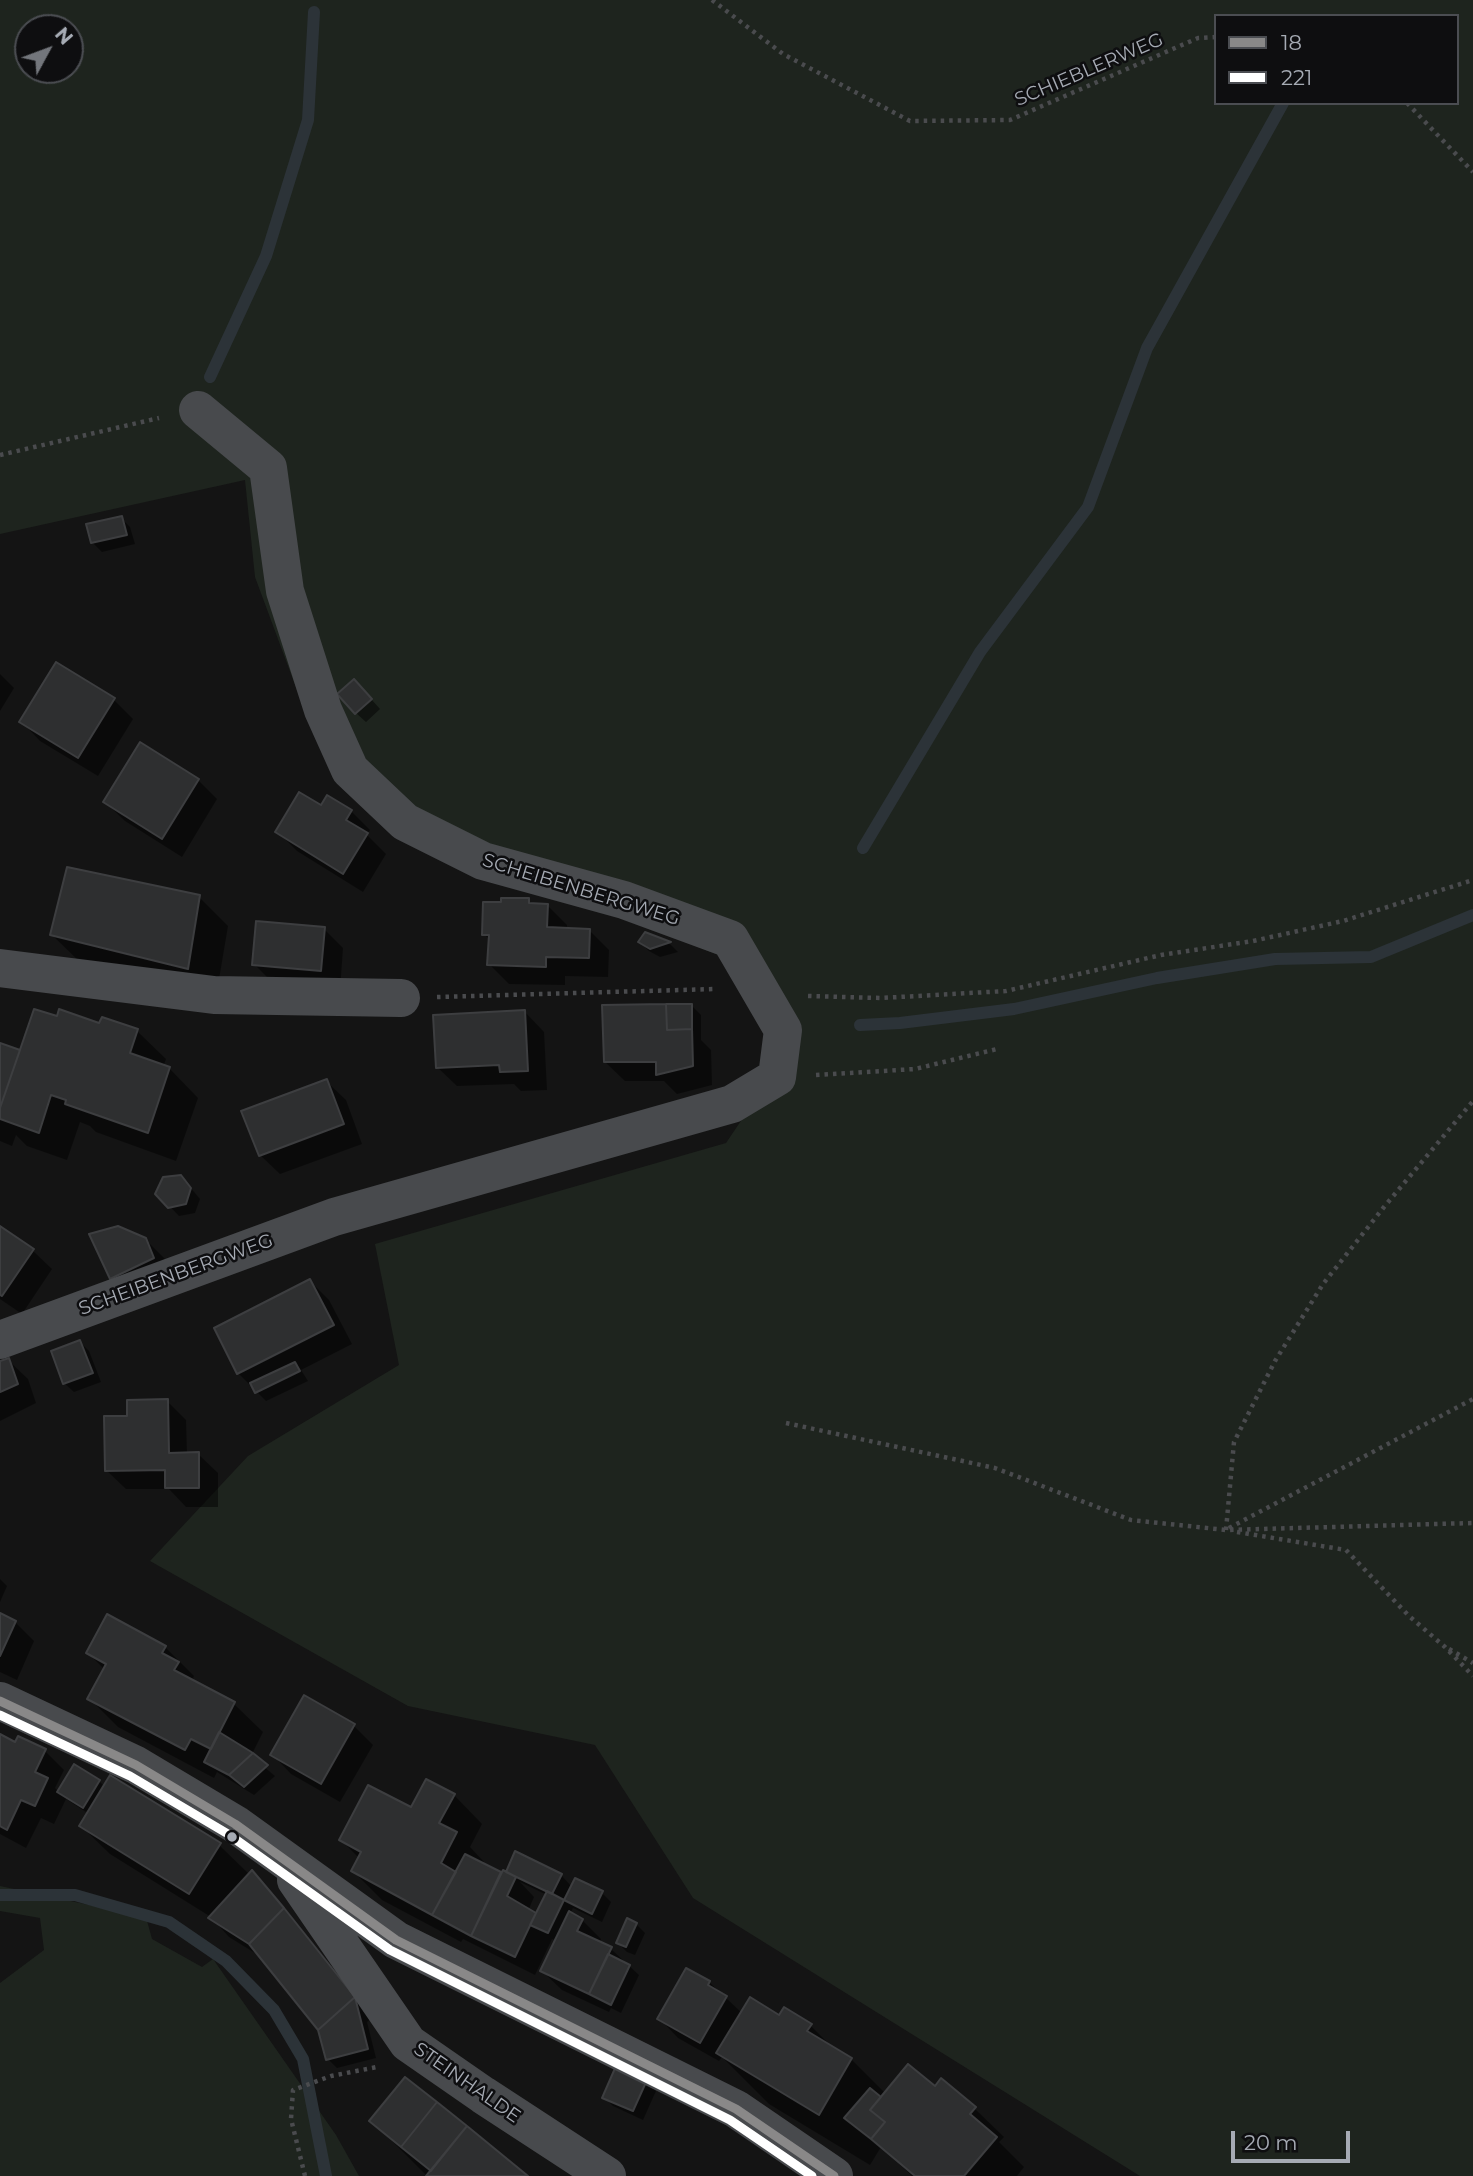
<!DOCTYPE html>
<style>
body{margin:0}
#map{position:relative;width:1473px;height:2176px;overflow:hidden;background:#141414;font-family:Montserrat,sans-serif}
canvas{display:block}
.legend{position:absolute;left:1214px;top:14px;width:245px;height:91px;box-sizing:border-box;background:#0e0e10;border:2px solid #4b4d52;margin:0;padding:9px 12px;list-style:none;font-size:21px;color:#a6abb4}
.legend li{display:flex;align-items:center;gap:14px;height:35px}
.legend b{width:35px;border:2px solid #4b4d52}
.north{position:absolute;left:14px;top:14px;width:70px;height:70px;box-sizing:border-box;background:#0e0e10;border:2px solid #4b4d52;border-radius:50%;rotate:49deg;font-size:19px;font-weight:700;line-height:28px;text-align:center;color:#a6abb4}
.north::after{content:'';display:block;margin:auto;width:24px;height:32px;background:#73767c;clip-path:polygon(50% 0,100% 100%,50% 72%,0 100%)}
.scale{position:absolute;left:1231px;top:2131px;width:119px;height:32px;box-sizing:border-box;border:4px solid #a6abb4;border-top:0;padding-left:9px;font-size:21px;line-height:24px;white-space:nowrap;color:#a6abb4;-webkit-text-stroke:5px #0e0e10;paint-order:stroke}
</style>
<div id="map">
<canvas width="1473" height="2176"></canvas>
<ul class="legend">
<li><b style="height:9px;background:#898888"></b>18</li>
<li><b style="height:9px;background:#fff"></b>221</li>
</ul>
<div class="north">N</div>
<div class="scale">20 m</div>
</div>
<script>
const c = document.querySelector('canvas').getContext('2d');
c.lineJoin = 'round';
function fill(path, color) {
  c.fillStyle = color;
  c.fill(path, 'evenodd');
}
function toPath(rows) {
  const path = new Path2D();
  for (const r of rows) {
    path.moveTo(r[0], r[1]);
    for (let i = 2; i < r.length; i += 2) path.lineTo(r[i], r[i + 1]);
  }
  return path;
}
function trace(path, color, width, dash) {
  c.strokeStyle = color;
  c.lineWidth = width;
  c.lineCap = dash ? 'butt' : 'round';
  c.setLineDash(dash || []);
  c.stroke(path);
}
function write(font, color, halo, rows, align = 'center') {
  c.font = font + ' Montserrat,sans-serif';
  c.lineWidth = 5;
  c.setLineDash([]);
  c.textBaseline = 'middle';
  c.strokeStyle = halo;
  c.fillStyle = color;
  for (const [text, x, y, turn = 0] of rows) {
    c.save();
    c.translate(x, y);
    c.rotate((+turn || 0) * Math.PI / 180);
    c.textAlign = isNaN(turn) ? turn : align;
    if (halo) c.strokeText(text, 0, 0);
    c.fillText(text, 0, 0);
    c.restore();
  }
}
const green = toPath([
 [0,0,1473,0,1473,2176,1140,2176,693,1898,595,1745,408,1706,150,1561,248,1456,399,1365,375,1244,726,1143,780,1063,744,965,472,859,311,728,255,577,245,480,0,534],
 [1216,16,1457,16,1457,103,1216,103],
 [28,28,70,28,70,70,28,70],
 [0,1886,146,1917,152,1939,202,1967,213,1959,336,2135,359,2176,0,2176,0,1983,44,1950,40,1918,0,1911]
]);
const shadow = toPath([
 [121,518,130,527,135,544,102,552,93,543],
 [0,674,14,688,0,711],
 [363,690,380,709,366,722,356,713],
 [114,700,133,719,98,776,40,741,21,721],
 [198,780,217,799,182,857,125,821,105,802],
 [322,807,351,811,370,830,367,835,386,854,363,892,297,851,278,832],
 [199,897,228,926,216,997,81,963,52,935],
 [528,900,533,905,548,906,567,925,567,930,589,930,609,950,608,977,565,976,565,985,509,984,489,964,490,940,484,934,503,903],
 [324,929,343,948,340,990,274,984,254,964],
 [645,934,670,944,678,952,660,957,649,951,640,942],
 [691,1005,701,1015,701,1040,711,1050,712,1085,677,1094,664,1081,625,1081,605,1062],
 [525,1012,544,1032,547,1090,521,1091,514,1084,457,1086,437,1067],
 [58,1018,137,1031,166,1059,163,1067,170,1069,198,1098,176,1161,96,1132,90,1126,80,1122,67,1160,27,1146,16,1135,12,1146,0,1141,0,1045,19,1051],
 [326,1081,346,1100,362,1144,280,1174,260,1155],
 [190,1187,200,1199,195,1213,179,1216,157,1193],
 [0,1228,32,1250,52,1269,22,1314,0,1299],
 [145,1239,165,1259,130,1297,111,1278],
 [310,1281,329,1300,352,1344,301,1370,308,1381,266,1401,238,1373],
 [80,1342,89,1351,101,1382,74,1392,64,1383],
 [8,1360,28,1379,36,1403,0,1421,0,1363],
 [167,1401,186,1420,187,1454,198,1454,218,1473,218,1507,186,1507,169,1489,126,1489,106,1470,129,1418],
 [0,1579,7,1586,0,1602],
 [0,1615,15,1622,34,1641,17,1680,0,1672],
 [165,1647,194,1676,193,1678,199,1685,234,1704,263,1732,251,1756,275,1776,254,1795,217,1772,214,1778,118,1727,89,1698,105,1670,88,1653],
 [354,1726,373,1745,340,1802,291,1774,272,1754],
 [0,1736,16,1744,45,1751,64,1770,55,1788,59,1792,99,1781,105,1787,219,1845,250,1875,252,1873,271,1892,373,2017,367,2022,376,2058,337,2068,328,2059,320,2030,263,1958,229,1937,211,1917,110,1854,81,1826,89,1814,66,1799,54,1824,41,1818,26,1848,0,1834],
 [454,1795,482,1824,470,1847,484,1862,483,1864,513,1877,508,1871,561,1875,572,1887,602,1893,611,1902,602,1922,573,1908,570,1914,582,1920,601,1939,600,1943,611,1949,639,1975,621,2013,611,2008,609,2012,562,1990,542,1971,557,1941,552,1939,535,1975,463,1939,461,1942,382,1900,353,1871,360,1859,341,1840,412,1810],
 [520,1882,547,1895,536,1916,528,1911,534,1897],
 [636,1924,645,1933,635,1955,627,1952,618,1943],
 [709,1982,742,2013,780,2017,810,2025,834,2049,851,2059,886,2094,935,2088,941,2080,975,2109,1004,2137,999,2142,1024,2167,1017,2176,912,2176,881,2147,870,2165,769,2104,722,2057,719,2061,678,2038,659,2018],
 [646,2081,656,2091,643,2120,613,2106,604,2097],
 [372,2121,526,2176,427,2176]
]);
const stream = toPath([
 [210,377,266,256,308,120,314,12],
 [863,848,980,652,1088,507,1147,348,1283,103],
 [860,1025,900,1023,1014,1009,1157,978,1275,959,1371,957,1473,915],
 [0,1895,75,1895,169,1922,226,1961,274,2010,303,2059,326,2176]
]);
const building = toPath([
 [122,516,127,535,91,543,86,524,122,516],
 [56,662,115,698,78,758,19,722,56,662],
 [354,679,372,699,355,714,337,694,354,679],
 [140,742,199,779,162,839,103,802,140,742],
 [299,792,321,805,327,795,352,810,346,820,368,833,343,874,275,832,299,792],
 [67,867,200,895,188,969,50,935,67,867],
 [501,898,529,898,529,903,548,904,547,927,590,929,589,958,546,957,546,967,487,965,489,935,482,935,483,902,501,902,501,898],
 [256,921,325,927,321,971,252,965,256,921],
 [645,932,671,942,650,949,638,942,645,932],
 [666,1004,667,1030,692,1029,693,1066,656,1075,656,1062,604,1062,602,1005,666,1004],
 [666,1004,692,1004,692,1029,667,1030,666,1004],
 [34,1009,57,1016,59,1009,99,1023,102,1017,138,1029,130,1053,170,1067,148,1133,65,1104,66,1100,51,1095,39,1133,0,1119,0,1108,34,1009],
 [525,1010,528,1071,500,1072,499,1065,436,1068,433,1015,525,1010],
 [0,1043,20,1050,0,1108,0,1043],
 [327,1079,344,1124,259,1156,241,1111,327,1079],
 [181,1175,191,1188,186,1204,168,1208,155,1194,163,1177,181,1175],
 [0,1226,34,1249,2,1296,0,1295,0,1226],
 [118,1226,146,1238,154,1258,110,1279,89,1234,118,1226],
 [310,1279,334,1325,237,1374,214,1328,310,1279],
 [80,1340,93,1373,63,1384,51,1351,80,1340],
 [9,1358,18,1384,0,1392,0,1361,9,1358],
 [295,1362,300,1371,255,1393,250,1383,295,1362],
 [168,1399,169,1453,199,1452,199,1488,165,1488,165,1470,105,1471,104,1416,127,1416,127,1400,168,1399],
 [0,1613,16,1621,0,1656,0,1613],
 [107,1614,166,1646,162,1653,179,1662,174,1670,235,1702,211,1749,191,1739,185,1750,87,1699,106,1664,86,1653,107,1614],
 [304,1695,355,1724,321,1784,270,1755,304,1695],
 [219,1732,253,1753,229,1775,204,1762,219,1732],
 [0,1734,15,1742,18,1736,46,1749,35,1772,48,1778,35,1806,21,1800,7,1830,0,1826,0,1734],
 [253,1753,268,1765,244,1787,229,1775,253,1753],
 [74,1764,100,1780,83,1808,57,1792,74,1764],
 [110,1775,221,1843,189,1894,79,1826,110,1775],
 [426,1779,455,1794,439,1823,457,1832,441,1863,456,1872,432,1915,351,1871,361,1852,339,1840,368,1785,411,1807,426,1779],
 [515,1851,562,1874,552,1894,506,1872,515,1851],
 [465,1854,501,1872,471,1936,432,1915,465,1854],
 [252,1870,284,1908,249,1944,208,1918,252,1870],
 [503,1870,516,1877,507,1896,536,1913,515,1957,471,1936,503,1870],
 [575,1878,603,1891,592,1914,564,1900,575,1878],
 [547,1891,564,1900,548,1933,530,1925,547,1891],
 [284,1908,355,1997,318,2030,249,1944,284,1908],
 [569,1911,583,1919,577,1931,612,1947,589,1994,540,1971,569,1911],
 [627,1918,637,1923,626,1947,616,1943,627,1918],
 [608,1954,630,1965,611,2005,589,1994,608,1954],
 [686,1968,710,1981,708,1985,727,1996,700,2043,657,2019,686,1968],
 [355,1997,368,2049,326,2060,318,2030,355,1997],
 [750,1997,779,2015,784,2007,812,2024,807,2031,852,2058,819,2115,716,2053,750,1997],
 [908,2064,935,2086,941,2078,976,2107,970,2114,997,2137,964,2176,915,2176,871,2139,885,2122,870,2110,908,2064],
 [616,2066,647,2080,633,2111,602,2098,616,2066],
 [405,2077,437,2102,401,2147,369,2121,405,2077],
 [870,2088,881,2097,870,2110,885,2122,871,2139,844,2118,870,2088],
 [437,2102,467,2126,431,2171,401,2147,437,2102],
 [467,2126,528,2176,426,2176,467,2126]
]);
const path = toPath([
 [712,0,783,54,910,121,1010,120,1198,38,1216,37],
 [1407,103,1473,172],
 [0,455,159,418],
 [808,996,881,998,1006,991,1161,955,1253,941,1343,921,1473,880],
 [437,997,715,989],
 [816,1075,915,1069,997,1049],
 [786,1423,995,1468,1131,1520,1226,1530,1473,1523],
 [1229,1528,1473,1399],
 [1226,1530,1234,1442,1275,1361,1323,1284,1384,1207,1473,1101],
 [1237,1532,1346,1550,1409,1616,1445,1647,1473,1676],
 [1449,1649,1473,1663],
 [305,2176,291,2119,293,2090,331,2076,377,2067]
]);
const minor = toPath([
 [0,968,214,995,401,998],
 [0,1340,334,1217,732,1104,777,1077,783,1030,730,939,624,900,483,861,405,822,350,770,323,710,285,591,268,468,198,410],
 [0,1701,136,1765,235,1824,396,1940,736,2109,834,2176],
 [296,1880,408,2043,483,2095,607,2176]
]);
const bus1 = toPath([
 [0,1701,136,1765,235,1824,396,1940,736,2109,834,2176]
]);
const bus2 = toPath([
 [0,1715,130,1776,228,1834,390,1950,730,2120,812,2176]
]);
const markers = [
 [232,1837,6,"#a6abb4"]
];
const streetNames = [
 ["SCHIEBLERWEG",1089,70,-23],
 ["SCHEIBENBERGWEG",581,890,17],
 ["SCHEIBENBERGWEG",176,1275,-20],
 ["STEINHALDE",467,2083,35]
];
fill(green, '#1e241e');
fill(shadow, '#0007');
trace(stream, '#2c3338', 12);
fill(building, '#2e2f30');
trace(building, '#3d3e40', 2);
trace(path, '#4a4b4e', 4.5, [3.5, 5]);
trace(minor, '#484a4d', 38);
trace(bus1, '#898888', 9);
trace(bus2, '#fff', 9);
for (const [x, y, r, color] of markers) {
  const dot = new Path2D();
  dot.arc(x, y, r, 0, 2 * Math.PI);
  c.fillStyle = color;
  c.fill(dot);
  trace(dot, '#0e0e10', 2.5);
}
write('19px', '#a6abb4', '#0e0e10', streetNames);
</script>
